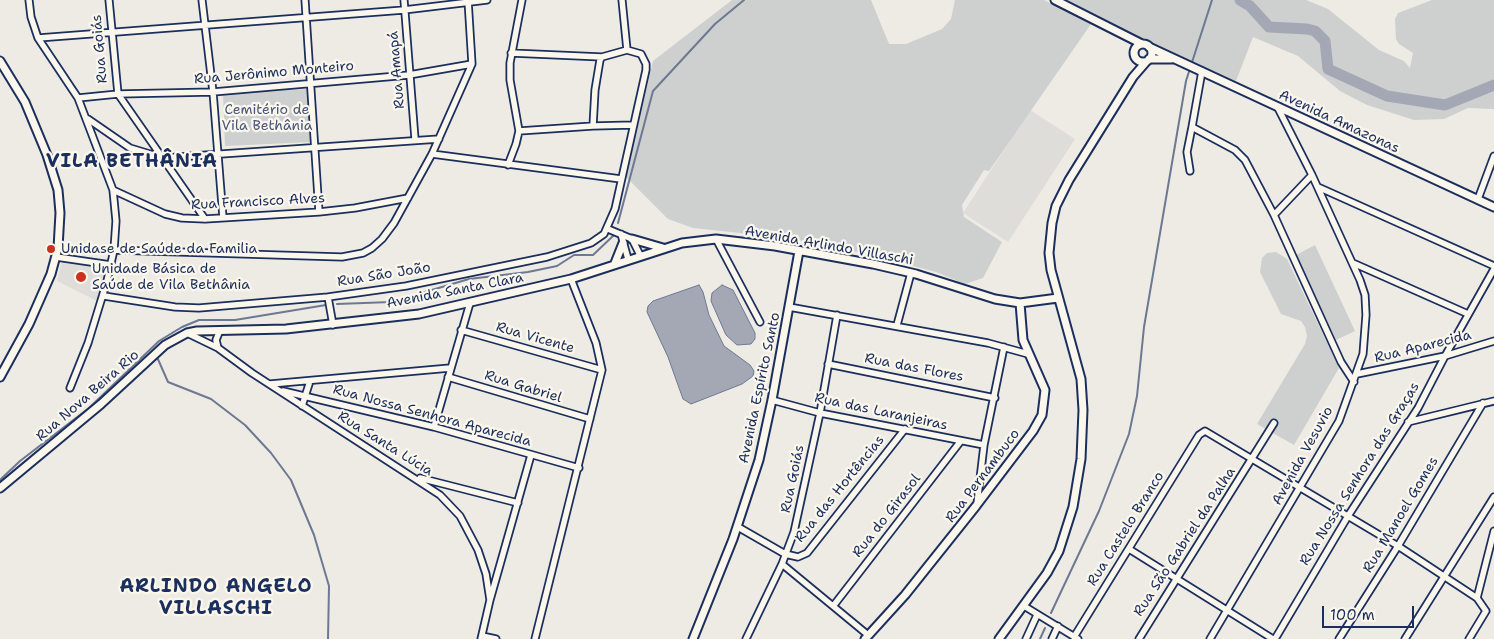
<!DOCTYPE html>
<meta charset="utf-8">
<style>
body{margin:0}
#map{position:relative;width:1494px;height:639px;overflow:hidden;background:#eeebe4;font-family:"Shantell Sans",sans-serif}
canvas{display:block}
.scale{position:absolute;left:1322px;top:606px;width:92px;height:22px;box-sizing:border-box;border:2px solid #1b2f5e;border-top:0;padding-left:6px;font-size:15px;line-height:18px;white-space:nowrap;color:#1b2f5e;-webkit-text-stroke:4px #fbf7ec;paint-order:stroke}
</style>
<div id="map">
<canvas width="1494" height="639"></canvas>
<div class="scale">100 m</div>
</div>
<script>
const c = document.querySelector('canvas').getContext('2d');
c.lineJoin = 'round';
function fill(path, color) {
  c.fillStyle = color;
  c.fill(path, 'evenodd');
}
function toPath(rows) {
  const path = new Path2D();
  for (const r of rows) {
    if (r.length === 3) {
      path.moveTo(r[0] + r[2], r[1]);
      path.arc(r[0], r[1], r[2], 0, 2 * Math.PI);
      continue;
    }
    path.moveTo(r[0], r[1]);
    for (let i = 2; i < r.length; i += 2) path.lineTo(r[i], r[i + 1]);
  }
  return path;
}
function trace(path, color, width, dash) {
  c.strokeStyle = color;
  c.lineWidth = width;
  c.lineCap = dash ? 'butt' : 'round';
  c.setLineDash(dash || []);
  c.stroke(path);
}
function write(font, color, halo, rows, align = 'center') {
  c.font = font + ' "Shantell Sans",sans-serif';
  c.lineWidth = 4.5;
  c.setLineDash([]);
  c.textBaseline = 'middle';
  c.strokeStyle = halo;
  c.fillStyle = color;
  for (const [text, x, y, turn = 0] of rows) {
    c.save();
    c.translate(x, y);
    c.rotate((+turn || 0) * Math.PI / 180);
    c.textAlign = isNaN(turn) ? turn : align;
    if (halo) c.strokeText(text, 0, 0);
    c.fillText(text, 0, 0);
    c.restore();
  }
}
const built = toPath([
 [1030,110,1075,139,1008,242,963,213],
 [62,261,104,267,105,272,97,301,57,281]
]);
const green = toPath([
 [732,0,871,0,889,44,906,44,942,29,951,19,955,0,1044,0,1091,24,989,171,984,170,962,205,964,217,1002,242,983,278,965,284,936,272,872,255,788,238,693,228,668,219,626,177,653,61],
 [1064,0,1306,0,1328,9,1379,50,1404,61,1410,68,1413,53,1399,44,1396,39,1395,19,1398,13,1432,0,1494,0,1494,109,1468,108,1444,119,1414,120,1367,105,1340,91,1298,56,1253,37,1236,81,1119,28],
 [309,89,311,142,225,146,223,93],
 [1315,245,1355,331,1336,340,1296,255],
 [1276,252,1287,259,1339,368,1294,445,1257,424,1305,344,1307,336,1305,327,1301,321,1281,314,1260,272,1262,258,1267,253]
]);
const water = toPath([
 [699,285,703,292,709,315,724,346,750,365,754,371,753,376,742,384,691,404,683,399,668,357,647,312,648,306,653,301,699,285],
 [722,285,733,290,755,333,755,339,751,344,737,345,726,335,711,301,712,293,722,285]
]);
const stream = toPath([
 [618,223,653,91,715,24,744,0],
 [337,304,391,302,469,279,528,272,557,266,574,255,593,255,613,236],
 [157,357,168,382,211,399,245,425,271,453,291,480,314,535,329,586,328,639],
 [0,480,20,461,89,408,159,341,182,327,199,320,235,320,326,305],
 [1051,613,1099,511,1129,434,1137,396,1144,327,1186,81,1212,0],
 [1040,639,1045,628]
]);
const river = toPath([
 [1240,0,1250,6,1269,27,1307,29,1315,31,1325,41,1328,69,1387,96,1445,105,1494,85]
]);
const minor = toPath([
 [29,0,31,17,38,38,78,98,113,190,116,221,114,250,107,281,88,343,70,388],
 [109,0,118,94,205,219],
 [202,0,213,92,223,218],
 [305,0,319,212],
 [404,0,415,139],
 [622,0,627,50],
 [38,38,404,10,487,0],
 [511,53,602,57],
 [1202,71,1192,127,1235,150,1245,160,1274,215,1312,175],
 [78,98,118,94,213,92,409,75,472,64],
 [88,119,130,148,163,158,439,139],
 [519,131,593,126],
 [432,154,621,179],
 [508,165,516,144,519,131,510,80,510,63,522,0],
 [1190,171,1187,152,1192,127],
 [1318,187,1494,266],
 [113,190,165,214,182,218,205,219,319,212,355,208,408,198],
 [1478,199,1494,156],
 [1274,215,1341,362,1354,382],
 [608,229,632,239,640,255],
 [621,234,628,259],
 [716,239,760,322],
 [114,250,342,257,363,253,372,248,382,239,394,223,432,154,472,64,468,0],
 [56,257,111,265],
 [1353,263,1468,314],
 [104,296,175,307,199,308,328,297,406,286,547,257,591,243,604,234,615,209,646,70,646,64,641,54,627,50,602,57,600,60,595,90,593,126,633,125],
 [328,297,333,325],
 [789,307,988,343,1028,354],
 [897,325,911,273],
 [461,330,602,370],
 [187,333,218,348,252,373,440,495,460,516,478,550,486,574,490,600],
 [218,348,216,340,220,330],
 [828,364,995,398],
 [1357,374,1445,356,1494,341],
 [448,377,590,419],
 [270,384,450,368],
 [283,391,434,427,579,468],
 [772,400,820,413,984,445],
 [302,406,310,381],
 [1408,422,1494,401],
 [434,427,470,303],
 [420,478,518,503],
 [977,504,984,445,1004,347],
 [738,527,785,554,798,557,807,553,905,429],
 [1129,549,1273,639],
 [782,564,868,635],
 [1477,598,1494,531],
 [834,605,960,442],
 [1024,606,1078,639],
 [482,636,496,639],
 [1074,637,1199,435,1205,431,1398,546,1477,598,1486,611,1469,639],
 [481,639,490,600,531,455],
 [535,639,602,370,596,343,571,279],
 [746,639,782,564,794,532,820,413,837,315],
 [1026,639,1037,615],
 [1052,639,1058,626],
 [1139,639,1274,423],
 [1210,639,1339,421,1363,354,1366,315,1365,295,1360,280,1312,175,1278,108],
 [1275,639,1348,516,1418,408,1445,356,1494,269],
 [1339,639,1398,546,1483,403],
 [1405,639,1494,497]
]);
const tertiary = toPath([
 [1055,0,1142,44],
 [1143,53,9],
 [1149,47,1494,207],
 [1149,59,1171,59],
 [0,61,25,102,47,155,58,190,60,213,58,248,51,274,29,324,0,377],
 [632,239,663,248],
 [615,263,623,243],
 [0,488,101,404,165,345,187,333,197,331,286,329,419,314,571,279,682,243,716,239,775,246,873,264,916,274,995,299,1020,303,1058,298],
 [693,639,733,539,759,460,772,400,799,251],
 [865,639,905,595,976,506,1033,431,1042,415,1045,390,1023,340,1020,303],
 [999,639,1047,573,1059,551,1073,507,1081,459,1083,410,1081,379,1051,270,1049,253,1052,223,1056,206,1069,180,1133,77,1146,62]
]);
const markers = [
 [51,249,5,"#c8321e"],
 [81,277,6,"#c8321e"]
];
const streetNames = [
 ["Rua Goiás",100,49,-95],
 ["Rua Amapá",397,70,-95],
 ["Rua Jerônimo Monteiro",274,73,-5],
 ["Avenida Amazonas",1339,122,25],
 ["Rua Francisco Alves",258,202,-3],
 ["Avenida Arlindo Villaschi",829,246,10],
 ["Rua São João",384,275,-9],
 ["Avenida Santa Clara",455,291,-11],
 ["Rua Vicente",535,338,16],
 ["Rua Aparecida",1423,347,-14],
 ["Rua das Flores",914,368,11],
 ["Rua Gabriel",523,387,17],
 ["Avenida Espírito Santo",760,388,-78],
 ["Rua Nova Beira Rio",88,396,-41],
 ["Rua das Laranjeiras",881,412,12],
 ["Rua Nossa Senhora Aparecida",432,416,15],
 ["Rua Santa Lúcia",385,444,32],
 ["Avenida Vesuvio",1303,456,-61],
 ["Rua Nossa Senhora das Graças",1360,474,-58],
 ["Rua Pernambuco",983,476,-53],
 ["Rua Goiás",793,479,-78],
 ["Rua das Hortências",840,489,-51],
 ["Rua Manoel Gomes",1401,515,-59],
 ["Rua do Girasol",887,516,-52],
 ["Rua Castelo Branco",1126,529,-58],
 ["Rua São Gabriel da Palha",1185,542,-57]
];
const parkNames = [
 ["Cemitério de",267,110],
 ["Vila Bethânia",267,126]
];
const poiNames = [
 ["Unidase de Saúde da Familia",61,249],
 ["Unidade Básica de",92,269],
 ["Saúde de Vila Bethânia",92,285]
];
const districtNames = [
 ["VILA BETHÂNIA",132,162],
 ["ARLINDO ANGELO",216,587],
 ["VILLASCHI",216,609]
];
fill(built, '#deddda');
fill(green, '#cecfcf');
fill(water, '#a3a8b4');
trace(water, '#6d7892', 1);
trace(stream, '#6d7892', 2);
trace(river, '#a3a8b4', 11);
trace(minor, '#1b2f5e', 9);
trace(tertiary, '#1b2f5e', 11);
trace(minor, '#fbf7ec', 5.5);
trace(tertiary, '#fbf7ec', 7);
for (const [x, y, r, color] of markers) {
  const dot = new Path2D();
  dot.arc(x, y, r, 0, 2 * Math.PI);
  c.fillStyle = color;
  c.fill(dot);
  trace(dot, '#fbf7ec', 2);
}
write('14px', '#1b2f5e', '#fbf7ec', streetNames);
write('14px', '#48577a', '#fbf7ec', parkNames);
write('14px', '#1b2f5e', '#fbf7ec', poiNames, 'left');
c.letterSpacing = '1px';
write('bold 19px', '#1b2f5e', '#fbf7ec', districtNames);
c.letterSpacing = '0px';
</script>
